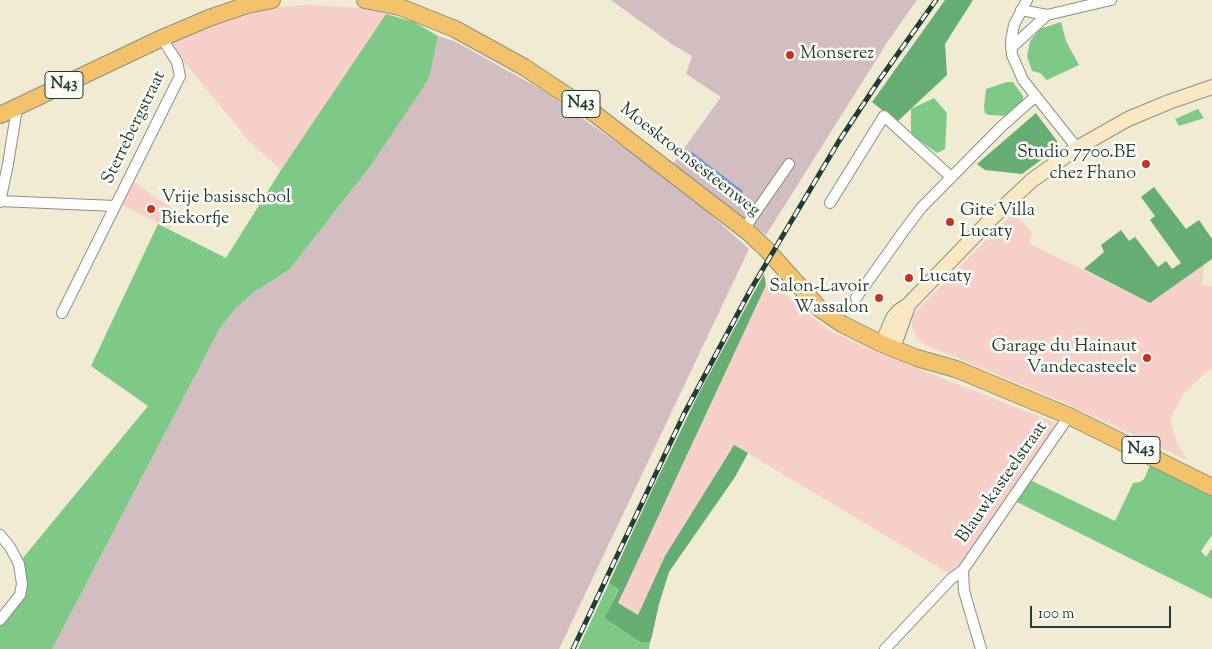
<!DOCTYPE html>
<style>
body{margin:0}
#map{position:relative;width:1212px;height:649px;overflow:hidden;background:#f0ebd2;font-family:"Sorts Mill Goudy",serif}
canvas{display:block}
.scale{position:absolute;left:1030px;top:606px;width:141px;height:22px;box-sizing:border-box;border:2px solid #1f3d34;border-top:0;padding-left:6px;font-size:15px;line-height:18px;white-space:nowrap;color:#1f3d34;-webkit-text-stroke:4px #fdfcf7;paint-order:stroke}
</style>
<div id="map">
<canvas width="1212" height="649"></canvas>
<div class="scale">100 m</div>
</div>
<script>
const c = document.querySelector('canvas').getContext('2d');
c.lineJoin = 'round';
function fill(path, color) {
  c.fillStyle = color;
  c.fill(path, 'evenodd');
}
function toPath(rows) {
  const path = new Path2D();
  for (const r of rows) {
    path.moveTo(r[0], r[1]);
    for (let i = 2; i < r.length; i += 2) path.lineTo(r[i], r[i + 1]);
  }
  return path;
}
function trace(path, color, width, dash) {
  c.strokeStyle = color;
  c.lineWidth = width;
  c.lineCap = dash ? 'butt' : 'round';
  c.setLineDash(dash || []);
  c.stroke(path);
}
function write(font, color, halo, rows, align = 'center') {
  c.font = font + ' "Sorts Mill Goudy",serif';
  c.lineWidth = 5;
  c.setLineDash([]);
  c.textBaseline = 'middle';
  c.strokeStyle = halo;
  c.fillStyle = color;
  for (const [text, x, y, turn = 0] of rows) {
    c.save();
    c.translate(x, y);
    c.rotate((+turn || 0) * Math.PI / 180);
    c.textAlign = isNaN(turn) ? turn : align;
    if (halo) c.strokeText(text, 0, 0);
    c.fillText(text, 0, 0);
    c.restore();
  }
}
const built = toPath([
 [308,5,363,8,386,14,281,170,248,140,172,47,172,43,231,18,270,8],
 [132,181,179,213,170,229,121,204],
 [1014,212,1032,233,1029,243,1150,303,1204,265,1202,284,1212,287,1212,367,1184,393,1172,415,1171,424,1176,441,1187,460,1063,402,926,345,917,339,912,327,912,318,915,312],
 [766,285,783,293,827,329,876,352,1058,424,963,560,950,574,734,445,665,556,638,615,617,603]
]);
const industrial = toPath([
 [611,0,917,0,888,41,766,235,673,164,721,97,686,74,692,56,673,45],
 [438,36,456,42,544,91,683,190,749,249,559,649,52,649,220,328,235,309,254,292,289,270,369,168,430,75]
]);
const green = toPath([
 [386,14,414,22,438,36,430,75,422,89,369,168,289,270,254,292,235,309,220,328,52,649,0,649,0,625,16,606,26,583,26,573,23,558,148,406,91,366,158,224,226,258,281,170],
 [1061,22,1066,41,1079,65,1047,80,1040,73,1032,71,1027,56,1030,41,1040,29],
 [1007,82,1013,82,1023,96,1023,101,1008,116,989,115,985,113,984,107,986,89],
 [934,98,947,113,945,149,937,153,911,134,911,109],
 [1198,109,1204,118,1179,126,1175,119],
 [1151,463,1212,495,1212,535,1201,551,1206,557,1212,548,1212,599,1015,501,1030,480,1115,521,1133,483,1140,482,1144,479],
 [609,583,619,588,604,618,640,642,650,642,649,649,578,649]
]);
const forest = toPath([
 [945,0,973,0,945,44,947,75,897,122,872,102],
 [1036,113,1057,141,1057,148,1022,174,985,170,977,164],
 [1154,187,1186,229,1199,220,1212,239,1212,259,1150,303,1084,269,1104,252,1101,245,1121,230,1129,241,1135,237,1158,267,1166,261,1172,269,1181,263,1150,220,1155,216,1141,197],
 [764,274,766,285,618,603,638,615,665,556,734,445,748,453,735,477,669,572,659,604,652,636,650,642,640,642,604,618,619,589,609,583,652,490,699,393]
]);
const water = toPath([
 [692,152,743,191,736,201,684,163]
]);
const minor = toPath([
 [1027,0,1014,25,1011,41,1012,55,1023,80,1077,148],
 [1021,10,1047,15,1111,0],
 [1011,48,1047,15],
 [0,201,115,206],
 [0,202,8,164,17,108],
 [830,203,884,116,951,177],
 [744,229,789,164],
 [856,298,903,232,921,208,1002,126,1036,96],
 [62,313,180,76,177,62,162,38],
 [0,535,10,547,19,564,22,584,20,595,0,620],
 [963,570,964,591,981,649],
 [885,649,951,579,963,570,1069,416]
]);
const secondary = toPath([
 [882,344,893,318,899,311,908,305,993,217,1031,181,1077,148,1128,119,1169,102,1212,87],
 [893,348,908,306]
]);
const primary = toPath([
 [365,0,400,7,455,29,524,67,595,114,748,232,767,250,820,309,842,324,882,344,917,358,956,369,1069,416,1212,487],
 [0,115,162,38,209,18,247,5,272,0]
]);
const rail = toPath([
 [573,649,684,414,751,289,839,141,880,79,936,0]
]);
const markers = [
 [790,55,5,"#c8321e"],
 [1146,164,5,"#c8321e"],
 [151,209,5,"#c8321e"],
 [950,222,5,"#c8321e"],
 [909,278,5,"#c8321e"],
 [879,298,5,"#c8321e"],
 [1147,358,5,"#c8321e"]
];
const shields = [
 [64,85,38],
 [581,104,38],
 [1141,450,38]
];
const shieldNames = [
 ["N43",64,85],
 ["N43",581,104],
 ["N43",1141,450]
];
const poiNames = [
 ["Monserez",800,55],
 ["Studio 7700.BE",1136,154,"right"],
 ["chez Fhano",1136,175,"right"],
 ["Vrije basisschool",161,199],
 ["Biekorfje",161,220],
 ["Gite Villa",960,212],
 ["Lucaty",960,233],
 ["Lucaty",919,278],
 ["Salon-Lavoir",869,288,"right"],
 ["Wassalon",869,309,"right"],
 ["Garage du Hainaut",1137,348,"right"],
 ["Vandecasteele",1137,369,"right"]
];
const streetNames = [
 ["Sterrebergstraat",135,128,-64],
 ["Moeskroensesteenweg",689,161,38],
 ["Blauwkasteelstraat",1003,483,-55]
];
fill(built, '#f7d0c9');
fill(industrial, '#d2bec1');
fill(green, '#7ec987');
fill(forest, '#66ad74');
fill(water, '#6b9cd5');
trace(minor, '#889483', 12);
trace(secondary, '#889483', 16);
trace(primary, '#889483', 18);
trace(minor, '#fff', 10);
trace(secondary, '#fae7c3', 14);
trace(primary, '#f3c26a', 16);
trace(rail, '#1f3d34', 5);
trace(rail, '#fdfcf7', 3, [9]);
for (const [x, y, r, color] of markers) {
  const dot = new Path2D();
  dot.arc(x, y, r, 0, 2 * Math.PI);
  c.fillStyle = color;
  c.fill(dot);
  trace(dot, '#fdfcf7', 2);
}
for (const [x, y, w] of shields) {
  const box = new Path2D();
  box.roundRect(x - w / 2, y - 13.5, w, 27, 4);
  c.fillStyle = '#fdfcf7';
  c.fill(box);
  trace(box, '#1f3d34', 1);
}
write('bold 16px', '#1f3d34', null, shieldNames);
write('18px', '#1f3d34', '#fdfcf7', poiNames, 'left');
write('18px', '#1f3d34', '#fdfcf7', streetNames);
</script>
